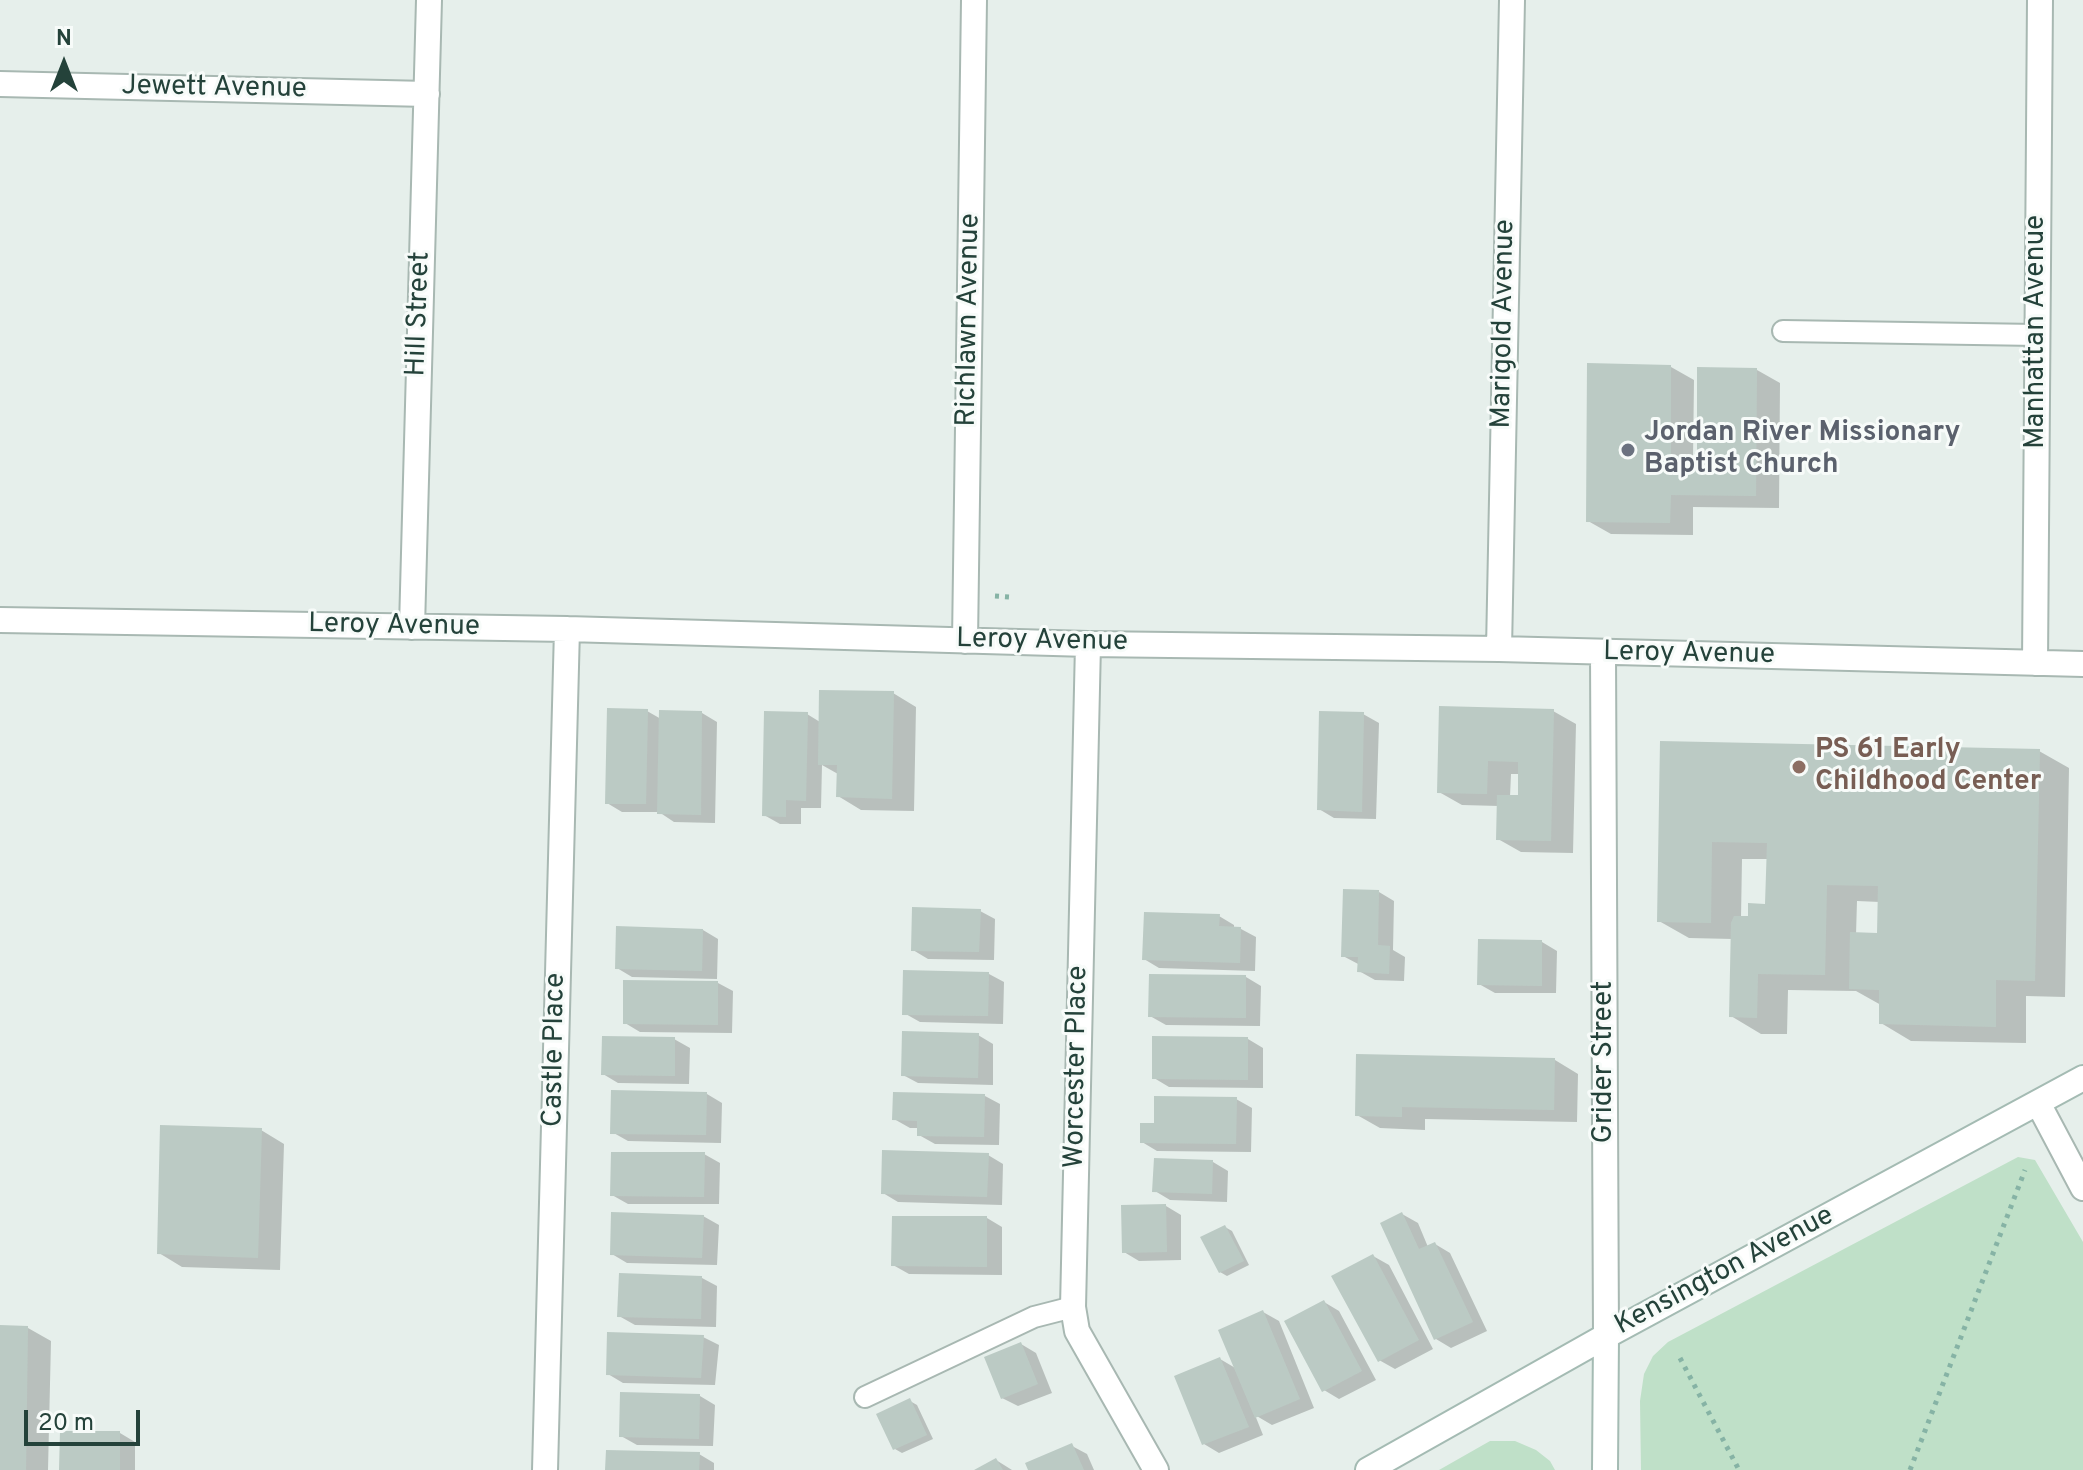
<!DOCTYPE html>
<style>
body{margin:0}
#map{position:relative;width:2083px;height:1470px;overflow:hidden;background:#e6efeb;font-family:Overpass,sans-serif}
canvas{display:block}
.north{position:absolute;left:24px;top:24px;width:80px;height:80px;-webkit-text-stroke:6px #f7fbf9;paint-order:stroke;rotate:0deg;font-size:22px;font-weight:700;line-height:32px;text-align:center;color:#24423a}
.north::after{content:'';display:block;margin:auto;width:28px;height:36px;background:#24423a;clip-path:polygon(50% 0,100% 100%,50% 72%,0 100%)}
.scale{position:absolute;left:24px;top:1410px;width:116px;height:36px;box-sizing:border-box;border:4px solid #24423a;border-top:0;padding-left:10px;font-size:24px;line-height:28px;white-space:nowrap;color:#24423a;-webkit-text-stroke:6px #f7fbf9;paint-order:stroke}
</style>
<div id="map">
<canvas width="2083" height="1470"></canvas>
<div class="north">N</div>
<div class="scale">20 m</div>
</div>
<script>
const c = document.querySelector('canvas').getContext('2d');
c.lineJoin = 'round';
function fill(path, color) {
  c.fillStyle = color;
  c.fill(path, 'evenodd');
}
function toPath(rows) {
  const path = new Path2D();
  for (const r of rows) {
    path.moveTo(r[0], r[1]);
    for (let i = 2; i < r.length; i += 2) path.lineTo(r[i], r[i + 1]);
  }
  return path;
}
function trace(path, color, width, dash) {
  c.strokeStyle = color;
  c.lineWidth = width;
  c.lineCap = dash ? 'butt' : 'round';
  c.setLineDash(dash || []);
  c.stroke(path);
}
function write(font, color, halo, rows, align = 'center') {
  c.font = font + ' Overpass,sans-serif';
  c.lineWidth = 6;
  c.setLineDash([]);
  c.textBaseline = 'middle';
  c.strokeStyle = halo;
  c.fillStyle = color;
  for (const [text, x, y, turn = 0] of rows) {
    c.save();
    c.translate(x, y);
    c.rotate((+turn || 0) * Math.PI / 180);
    c.textAlign = isNaN(turn) ? turn : align;
    if (halo) c.strokeText(text, 0, 0);
    c.fillText(text, 0, 0);
    c.restore();
  }
}
const green = toPath([
 [2018,1157,2035,1160,2083,1242,2083,1470,1641,1470,1640,1401,1644,1374,1653,1356,1668,1342],
 [1490,1441,1515,1441,1536,1450,1550,1461,1555,1470,1439,1470]
]);
const shadow = toPath([
 [1671,367,1694,380,1693,459,1699,459,1757,370,1780,383,1779,508,1693,507,1693,535,1611,534,1588,521],
 [893,693,916,707,914,811,861,810,838,796,838,774,822,765,821,808,801,808,801,824,780,824,764,815,807,714,820,722],
 [647,711,661,719,702,713,717,722,715,823,674,822,659,812,622,812,607,803],
 [1553,711,1576,724,1573,853,1521,852,1498,839,1499,806,1462,805,1439,792],
 [1511,774,1520,774,1519,797,1510,797],
 [1363,714,1379,723,1376,819,1334,818,1319,809],
 [1662,744,2039,751,2069,768,2065,997,2026,996,2026,1043,1911,1041,1881,1023,1881,1005,1856,991,1788,990,1787,1034,1761,1034,1731,1016,1733,939,1689,938,1659,921],
 [1742,859,1768,859,1767,906,1750,918,1741,918],
 [1857,901,1880,902,1879,935,1856,935],
 [1379,892,1394,901,1393,950,1405,957,1404,981,1375,980,1359,971,1360,965,1343,956],
 [980,911,995,919,994,960,928,959,913,950],
 [1219,916,1234,925,1234,928,1241,929,1256,937,1255,971,1159,968,1144,959],
 [703,930,718,939,717,979,632,977,617,968],
 [1542,942,1557,951,1556,993,1495,993,1479,984],
 [989,974,1004,982,1003,1024,920,1022,904,1013],
 [1246,977,1261,986,1260,1026,1166,1025,1150,1016],
 [718,983,733,991,732,1033,640,1032,625,1023],
 [978,1035,993,1044,993,1085,918,1083,903,1075],
 [674,1039,690,1048,689,1084,618,1083,603,1074],
 [1248,1039,1263,1048,1263,1088,1169,1087,1154,1078],
 [1555,1060,1578,1074,1577,1122,1425,1119,1425,1130,1380,1128,1357,1115],
 [707,1094,722,1103,721,1143,628,1141,612,1132],
 [985,1096,1000,1104,999,1145,935,1144,919,1135,919,1128,910,1128,894,1119],
 [1236,1099,1252,1108,1251,1152,1157,1151,1142,1142],
 [261,1130,284,1144,280,1270,182,1267,159,1253],
 [704,1154,720,1163,719,1204,628,1204,612,1195],
 [988,1155,1003,1164,1002,1205,898,1202,883,1193],
 [1213,1162,1228,1171,1227,1202,1170,1200,1155,1191],
 [1166,1206,1181,1215,1181,1260,1139,1261,1124,1252],
 [1402,1214,1418,1223,1428,1247,1435,1244,1450,1253,1487,1331,1451,1348,1436,1339],
 [703,1216,719,1225,717,1265,627,1263,612,1254],
 [987,1218,1002,1227,1002,1275,909,1274,893,1265],
 [1225,1227,1232,1231,1249,1265,1227,1276,1220,1272],
 [1373,1256,1389,1265,1433,1349,1395,1369,1379,1360],
 [702,1278,717,1286,716,1327,635,1325,619,1316],
 [1324,1302,1339,1311,1376,1380,1339,1399,1324,1390],
 [1263,1312,1279,1321,1314,1408,1272,1425,1255,1415,1263,1435,1219,1453,1204,1444,1220,1359,1237,1369],
 [0,1327,28,1328,51,1341,48,1470,0,1470],
 [703,1337,719,1345,715,1385,623,1383,608,1374],
 [1021,1344,1036,1353,1052,1393,1018,1406,1002,1398],
 [700,1396,715,1405,713,1446,637,1445,621,1436],
 [910,1401,917,1405,933,1439,902,1453,895,1449],
 [120,1433,135,1442,135,1470,61,1470],
 [1072,1446,1087,1454,1094,1470,1031,1470],
 [699,1454,714,1463,714,1470,607,1470],
 [996,1460,1012,1470,978,1470]
]);
const building = toPath([
 [1587,363,1671,365,1671,457,1697,457,1697,367,1757,368,1756,496,1671,495,1670,523,1586,522],
 [819,690,894,691,892,799,836,797,837,765,818,765],
 [1439,706,1554,709,1551,841,1496,840,1497,795,1518,795,1518,762,1488,761,1487,794,1437,793],
 [607,708,648,709,646,804,605,804],
 [659,710,702,711,701,815,657,814],
 [764,711,808,712,806,801,786,800,786,817,762,816],
 [1319,711,1364,712,1362,812,1317,810],
 [1660,741,2040,749,2035,981,1996,980,1996,1027,1879,1024,1879,990,1849,989,1850,932,1877,933,1878,886,1827,885,1825,975,1758,974,1757,1018,1729,1017,1731,923,1734,916,1748,916,1748,903,1765,904,1767,843,1712,842,1711,923,1657,922],
 [1343,889,1379,890,1378,945,1390,946,1389,974,1357,972,1358,957,1341,957],
 [912,907,981,909,979,952,911,951],
 [1144,912,1220,914,1219,926,1241,927,1240,963,1142,960],
 [616,926,703,929,702,971,615,969],
 [1478,939,1542,940,1542,986,1477,985],
 [903,970,989,972,988,1016,902,1015],
 [1149,974,1246,975,1246,1018,1148,1017],
 [623,980,718,981,718,1025,623,1024],
 [902,1031,979,1033,978,1078,901,1076],
 [602,1036,675,1037,675,1076,601,1075],
 [1152,1036,1248,1037,1248,1080,1152,1079],
 [1356,1054,1555,1058,1554,1110,1402,1107,1402,1117,1355,1116],
 [611,1090,707,1092,706,1135,610,1134],
 [893,1092,985,1094,984,1137,917,1136,917,1121,892,1120],
 [1154,1096,1237,1097,1236,1144,1140,1143,1140,1123,1154,1123],
 [160,1125,262,1128,258,1258,157,1254],
 [882,1150,989,1153,987,1197,881,1194],
 [611,1152,705,1152,704,1197,610,1196],
 [1154,1158,1213,1160,1212,1194,1152,1192],
 [1166,1204,1167,1252,1122,1253,1121,1205],
 [611,1212,704,1215,702,1258,610,1255],
 [1402,1212,1419,1249,1435,1242,1473,1322,1434,1340,1380,1223],
 [892,1216,987,1216,987,1267,891,1266],
 [1225,1225,1244,1261,1219,1273,1200,1237],
 [1373,1254,1419,1340,1378,1362,1331,1276],
 [619,1273,702,1276,701,1319,617,1317],
 [1324,1300,1362,1371,1322,1392,1284,1321],
 [1263,1310,1300,1399,1255,1418,1218,1330],
 [0,1325,28,1326,26,1470,0,1470],
 [607,1332,704,1335,701,1378,606,1375],
 [1021,1342,1038,1384,1001,1399,984,1357],
 [1220,1357,1249,1427,1202,1445,1174,1376],
 [620,1392,700,1394,699,1439,619,1437],
 [910,1398,927,1435,893,1450,876,1414],
 [60,1431,120,1431,120,1470,59,1470],
 [1072,1443,1084,1470,1028,1470,1025,1463],
 [606,1450,700,1452,699,1470,605,1470],
 [996,1458,1003,1470,974,1470]
]);
const path = toPath([
 [995,596,1010,597],
 [1680,1358,1739,1470],
 [1910,1470,2025,1170]
]);
const lane = toPath([
 [1783,331,2037,335],
 [865,1397,1034,1317,1073,1307]
]);
const street = toPath([
 [0,84,427,94],
 [0,620,567,629,1088,644,1499,649,2083,664],
 [412,627,429,0],
 [965,641,974,0],
 [1088,644,1073,1307,1077,1331,1156,1470],
 [1499,649,1512,0],
 [1603,653,1606,1336],
 [2035,663,2040,0],
 [2038,1103,2083,1188],
 [545,1470,567,629]
]);
const secondary = toPath([
 [1368,1470,1606,1336,2083,1078],
 [1605,1470,1606,1336]
]);
const markers = [
 [1628,450,8,"#6b7280"],
 [1799,767,8,"#8d6e63"]
];
const streetNames = [
 ["Jewett Avenue",214,89,1],
 ["Hill Street",420,314,-88],
 ["Richlawn Avenue",970,320,-89],
 ["Marigold Avenue",1505,324,-89],
 ["Manhattan Avenue",2037,332,-90],
 ["Leroy Avenue",394,627,1],
 ["Leroy Avenue",1042,642,1],
 ["Leroy Avenue",1689,655,1],
 ["Castle Place",556,1050,-89],
 ["Grider Street",1605,1062,-90],
 ["Worcester Place",1078,1067,-89],
 ["Kensington Avenue",1725,1272,-28]
];
const worshipNames = [
 ["Jordan River Missionary",1644,434],
 ["Baptist Church",1644,466]
];
const educationNames = [
 ["PS 61 Early",1815,751],
 ["Childhood Center",1815,783]
];
fill(green, '#bfe0c8');
fill(shadow, '#0003');
fill(building, '#bbcac4');
trace(lane, '#a8b8b2', 24);
trace(street, '#a8b8b2', 28);
trace(secondary, '#a4bbb3', 28);
trace(path, '#86b3a5', 5, [4, 6]);
trace(lane, '#fff', 20);
trace(street, '#fff', 24);
trace(secondary, '#fff', 24);
for (const [x, y, r, color] of markers) {
  const dot = new Path2D();
  dot.arc(x, y, r, 0, 2 * Math.PI);
  c.fillStyle = color;
  c.fill(dot);
  trace(dot, '#f7fbf9', 3);
}
write('28px', '#24423a', '#f7fbf9', streetNames);
write('bold 28px', '#5b616d', '#f7fbf9', worshipNames, 'left');
write('bold 28px', '#785e54', '#f7fbf9', educationNames, 'left');
</script>
